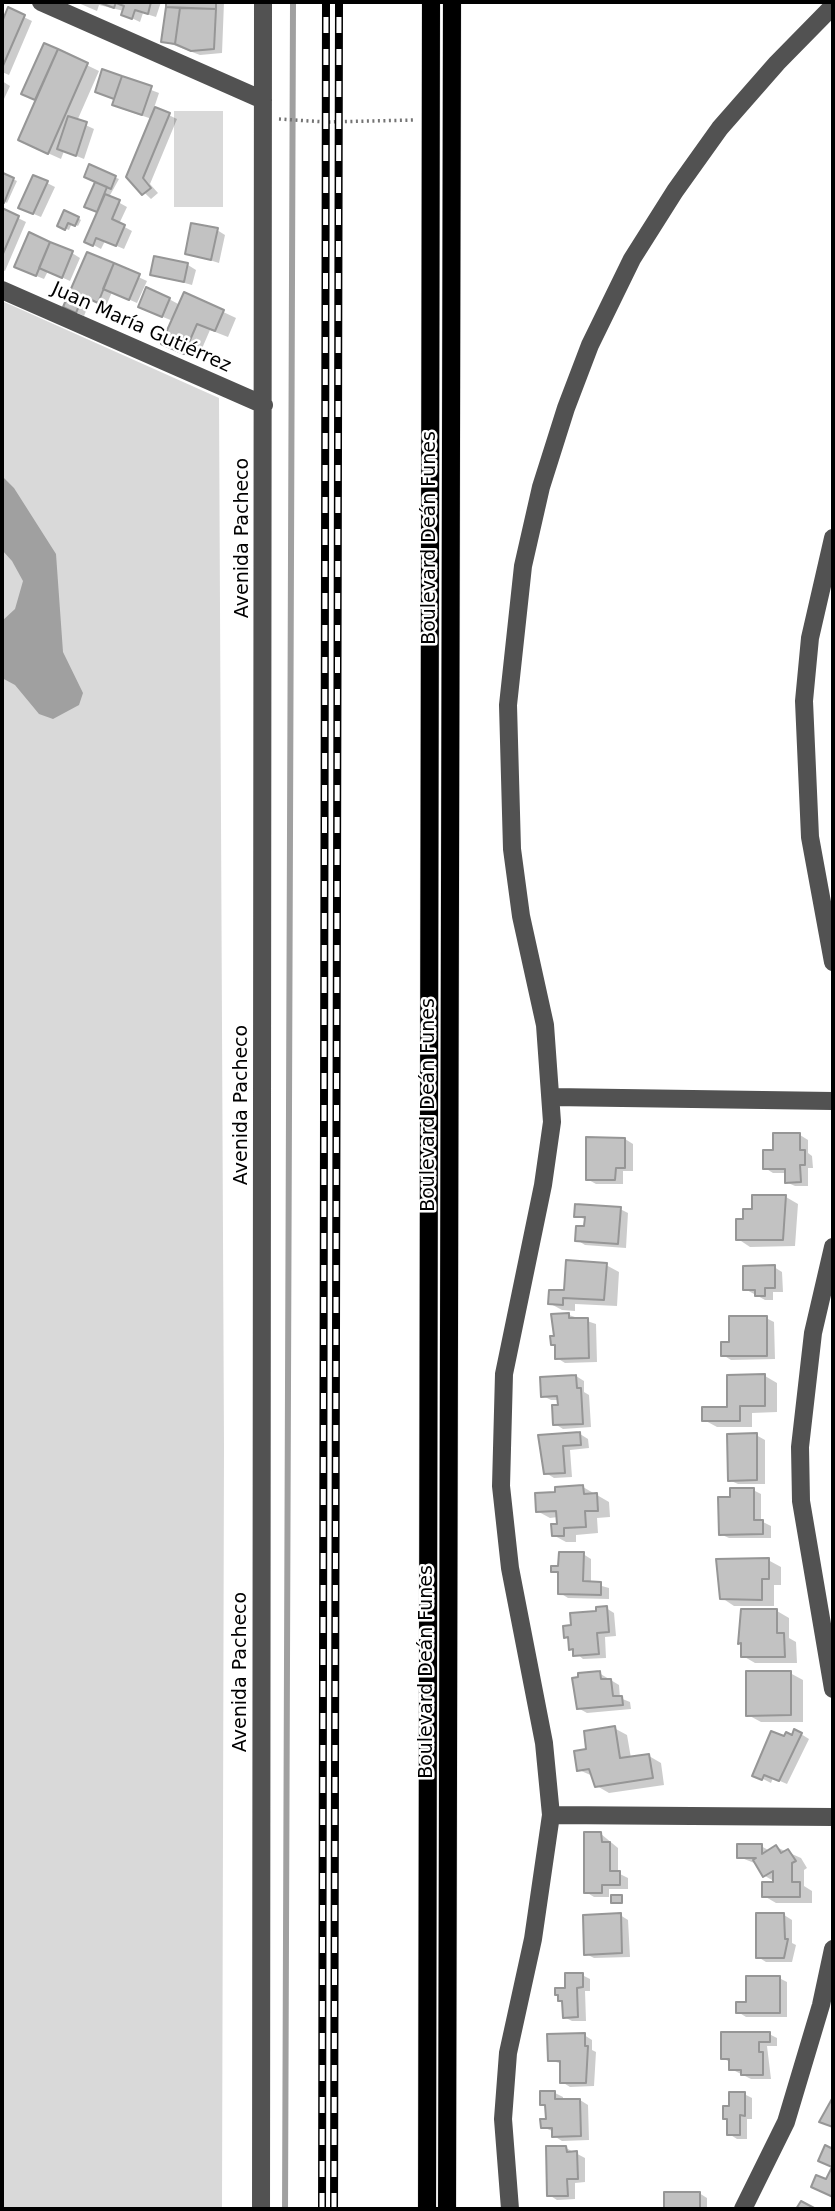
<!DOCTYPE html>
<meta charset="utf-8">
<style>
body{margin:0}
#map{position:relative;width:835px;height:2211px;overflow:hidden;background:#fff;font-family:"DejaVu Sans",sans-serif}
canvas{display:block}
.frame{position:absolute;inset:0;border:4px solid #000;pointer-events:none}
</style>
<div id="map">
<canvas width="835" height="2211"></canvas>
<div class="frame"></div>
</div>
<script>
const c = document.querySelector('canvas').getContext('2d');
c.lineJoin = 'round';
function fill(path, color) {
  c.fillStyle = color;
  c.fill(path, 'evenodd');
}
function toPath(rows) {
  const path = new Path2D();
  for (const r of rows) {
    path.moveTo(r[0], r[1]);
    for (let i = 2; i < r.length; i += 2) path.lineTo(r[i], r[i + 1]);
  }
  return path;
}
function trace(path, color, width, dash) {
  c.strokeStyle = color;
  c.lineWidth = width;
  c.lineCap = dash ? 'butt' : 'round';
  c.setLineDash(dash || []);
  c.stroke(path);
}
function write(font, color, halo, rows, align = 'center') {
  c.font = font + ' "DejaVu Sans",sans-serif';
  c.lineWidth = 5;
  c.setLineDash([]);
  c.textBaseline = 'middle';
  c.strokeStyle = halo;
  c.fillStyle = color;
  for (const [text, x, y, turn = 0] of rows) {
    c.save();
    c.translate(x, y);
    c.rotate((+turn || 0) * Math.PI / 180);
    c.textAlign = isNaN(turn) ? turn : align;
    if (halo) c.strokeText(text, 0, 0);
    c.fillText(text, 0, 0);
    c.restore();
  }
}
const green = toPath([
 [174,111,223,111,223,207,174,207],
 [2,301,219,398,224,1447,222,2209,2,2209]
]);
const water = toPath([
 [2,476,14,488,56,554,63,652,83,693,79,705,53,719,39,714,15,685,2,678,2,621,15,609,23,581,12,561,2,550]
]);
const shadow = toPath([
 [76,2,161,2,156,17,143,13,140,22,123,14,124,11,99,5,97,11],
 [168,2,224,2,222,53,200,55,163,41],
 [9,10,32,21,9,75,2,72,2,26],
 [45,45,99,71,77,121,94,129,84,159,64,151,61,159,32,146,37,100,31,98],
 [104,72,159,93,154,108,177,119,150,184,158,193,151,199,128,177,152,119,122,109,114,104,116,100,97,92],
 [2,81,10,86,4,99,2,98],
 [90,167,119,179,109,197,127,207,119,224,132,231,124,249,105,241,101,249,86,241,99,212,86,206,97,182],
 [4,175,17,181,7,203,2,200],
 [47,183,55,187,41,217,29,212],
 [2,210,26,222,5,271,2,270],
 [78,218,81,220,78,226,72,223,69,230,59,226],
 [217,230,225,235,219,263,187,253],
 [72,253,80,258,70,281,48,271,44,279,24,271],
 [88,254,147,281,137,303,112,292,106,306,91,299,84,316,73,311],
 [188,265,196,270,192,285,152,274],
 [185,294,236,318,228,337,210,330,197,360,163,344,173,321,148,311,169,299,180,305],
 [800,1135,808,1140,808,1153,812,1156,813,1168,808,1168,808,1186,795,1186,786,1182,786,1173,773,1173,765,1168,775,1152],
 [625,1139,633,1144,633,1171,623,1171,623,1184,596,1184,587,1179],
 [753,1197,786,1197,798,1204,795,1246,750,1247,738,1239,745,1221,753,1211],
 [620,1209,628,1213,626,1248,585,1245,577,1240,586,1228,587,1220,576,1216],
 [606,1265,619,1272,617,1306,575,1304,575,1311,562,1310,549,1303],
 [774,1267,782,1272,783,1292,773,1292,773,1300,765,1300,745,1289],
 [569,1315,596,1324,597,1362,565,1363,557,1358,553,1337,556,1338],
 [766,1318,774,1322,775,1359,731,1360,723,1355,731,1344],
 [576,1376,584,1381,584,1392,589,1395,591,1427,563,1429,555,1424,559,1400,551,1400,543,1396],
 [765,1376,777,1383,777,1412,752,1413,752,1427,717,1427,704,1420,729,1408],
 [580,1434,588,1439,589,1448,570,1450,572,1477,554,1478,546,1473,545,1453],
 [756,1435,765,1440,765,1484,738,1484,729,1480],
 [583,1487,609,1502,610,1517,597,1518,598,1533,576,1535,576,1542,566,1542,553,1535,559,1525,558,1517,550,1518,537,1511,557,1493],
 [753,1490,761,1494,761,1521,771,1526,771,1538,729,1538,720,1534,732,1498],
 [583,1554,591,1559,591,1583,609,1588,609,1599,568,1598,560,1593,560,1575,553,1571],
 [768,1560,781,1567,781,1585,774,1585,774,1606,734,1606,722,1598],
 [606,1608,614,1613,616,1636,605,1637,606,1658,583,1659,570,1648,565,1628],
 [777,1611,789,1618,789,1638,796,1642,797,1663,755,1663,743,1656,743,1645,739,1643],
 [599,1673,619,1685,620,1698,630,1702,631,1709,587,1713,578,1708],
 [790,1673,803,1680,803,1722,761,1722,748,1715],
 [614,1728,627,1735,631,1758,649,1756,661,1763,664,1785,609,1793,597,1786,595,1777,579,1770,588,1750],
 [801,1734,809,1739,787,1784,773,1778,771,1783,755,1775,785,1739],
 [601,1834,618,1848,618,1873,628,1878,628,1889,609,1889,609,1897,594,1897,586,1892],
 [761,1846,770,1851,776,1847,801,1858,807,1868,804,1870,804,1886,812,1891,812,1903,776,1903,764,1896,779,1884,765,1876,757,1864,739,1857],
 [620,1915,628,1920,630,1957,594,1958,586,1954],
 [784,1915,792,1920,792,1943,796,1945,792,1962,766,1962,758,1957],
 [582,1975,590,1979,590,1991,585,1991,586,2021,572,2021,564,2017,564,2003,560,2000],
 [779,1978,787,1982,787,2017,746,2017,738,2012],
 [769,2034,777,2038,777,2046,767,2046,771,2079,751,2079,731,2069,731,2063,723,2058],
 [584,2035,592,2040,592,2050,596,2052,594,2086,570,2087,562,2082,562,2064,550,2060],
 [555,2093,563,2097,563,2101,580,2100,588,2105,589,2140,562,2141,554,2136,554,2132,543,2127,548,2120,547,2107,542,2104],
 [744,2094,752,2098,752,2119,747,2119,747,2139,737,2139,729,2134,725,2107,731,2107],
 [566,2148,585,2158,585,2182,575,2183,575,2199,557,2200,549,2195],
 [665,2193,699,2193,707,2198,707,2209,665,2209]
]);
const stream = toPath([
 [285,2209,293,2]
]);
const building = toPath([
 [98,2,116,2,114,8,98,2],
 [151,2,148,14,135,10,132,19,121,15,124,6,116,3,151,2],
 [166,2,216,2,216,9,166,7,166,2],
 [8,7,25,15,2,68,2,22,8,7],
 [166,7,180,8,175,44,161,42,166,7],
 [180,8,216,9,214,49,191,51,175,44,180,8],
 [44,43,58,49,35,100,21,94,44,43],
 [58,49,88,63,48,154,18,140,58,49],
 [102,69,122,76,114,99,95,92,102,69],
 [122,76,152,86,142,115,112,105,122,76],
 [155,107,170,113,143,178,151,188,142,195,126,177,155,107],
 [68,116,87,122,76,156,57,149,68,116],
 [89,164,116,176,111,189,84,177,89,164],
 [3,173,14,178,4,203,2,202,3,173],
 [33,175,48,181,33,214,18,208,33,175],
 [95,182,107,187,97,212,84,207,95,182],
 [105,194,120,200,112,219,125,225,116,246,96,238,93,246,84,242,105,194],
 [2,208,19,216,2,256,2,208],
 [64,210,79,217,75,226,68,223,65,230,57,226,64,210],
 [191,223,218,228,211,260,185,254,191,223],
 [29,232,50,242,36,276,14,267,29,232],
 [50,242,73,251,62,278,39,268,50,242],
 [87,252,114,263,98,303,83,296,76,313,63,307,87,252],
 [154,256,188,263,184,282,150,275,154,256],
 [114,263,140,274,129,300,103,289,114,263],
 [146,287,170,298,162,317,138,307,146,287],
 [184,292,224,310,215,331,197,324,184,354,161,344,184,292],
 [773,1133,800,1133,800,1150,805,1150,805,1165,800,1165,801,1182,785,1183,785,1169,763,1169,763,1150,773,1150,773,1133],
 [586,1137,625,1138,625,1168,616,1168,615,1180,586,1180,586,1137],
 [752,1195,786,1195,783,1240,736,1240,736,1219,743,1219,743,1209,752,1209,752,1195],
 [575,1204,621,1207,618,1244,575,1241,576,1226,584,1226,585,1217,574,1217,575,1204],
 [566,1260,607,1263,604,1300,563,1298,563,1305,548,1304,549,1290,564,1290,566,1260],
 [775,1265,775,1288,765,1288,765,1296,755,1296,755,1290,743,1290,743,1266,775,1265],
 [569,1313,569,1318,588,1318,589,1358,555,1359,555,1345,551,1345,550,1336,554,1336,551,1314,569,1313],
 [729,1316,767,1316,767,1356,721,1356,721,1342,729,1342,729,1316],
 [765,1374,765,1406,740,1406,740,1421,702,1421,702,1407,727,1407,727,1375,765,1374],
 [576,1375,577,1388,581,1388,583,1424,553,1425,552,1405,558,1405,557,1396,541,1397,540,1377,576,1375],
 [580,1432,581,1445,563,1446,565,1473,544,1474,538,1435,580,1432],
 [757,1433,757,1480,728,1481,727,1434,757,1433],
 [583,1485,584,1494,597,1493,598,1511,585,1511,586,1527,564,1528,564,1536,552,1536,551,1524,557,1524,556,1511,536,1512,535,1493,555,1492,555,1487,583,1485],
 [730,1488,754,1488,754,1520,763,1520,763,1534,719,1535,718,1497,730,1497,730,1488],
 [559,1552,584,1552,583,1581,601,1582,601,1595,558,1594,558,1572,551,1572,551,1566,558,1566,559,1552],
 [769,1558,769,1579,762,1579,762,1600,720,1599,716,1559,769,1558],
 [607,1606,609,1632,597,1633,599,1654,573,1656,573,1649,569,1650,568,1637,564,1638,563,1626,571,1625,570,1613,596,1611,596,1607,607,1606],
 [741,1609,777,1609,777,1633,784,1633,785,1657,741,1657,741,1643,738,1644,741,1609],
 [600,1671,601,1679,611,1679,613,1696,622,1696,623,1705,577,1709,572,1678,578,1677,578,1673,600,1671],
 [746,1671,791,1671,791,1715,746,1716,746,1671],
 [615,1726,620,1758,649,1754,653,1778,595,1787,589,1769,577,1771,574,1751,586,1749,584,1731,615,1726],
 [794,1729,802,1733,779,1781,764,1775,762,1780,752,1776,771,1731,784,1736,786,1732,792,1735,794,1729],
 [584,1832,601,1832,602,1842,610,1842,610,1871,620,1871,620,1885,602,1885,602,1893,584,1893,584,1832],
 [737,1844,762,1844,762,1854,776,1845,781,1853,788,1849,796,1861,792,1863,792,1882,800,1882,800,1897,762,1897,762,1882,773,1882,773,1871,763,1877,753,1860,756,1858,737,1858,737,1844],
 [611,1895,622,1895,622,1903,611,1903,611,1895],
 [621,1913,622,1953,584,1955,583,1915,621,1913],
 [756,1913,784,1913,785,1939,788,1939,784,1958,756,1958,756,1913],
 [565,1973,583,1973,583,1987,577,1988,578,2017,563,2018,562,2001,558,2001,558,1995,555,1995,555,1988,565,1988,565,1973],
 [746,1976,780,1976,780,2013,736,2013,736,2002,746,2002,746,1976],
 [721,2032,770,2032,770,2042,759,2042,759,2052,763,2052,763,2075,741,2075,741,2070,729,2070,729,2059,721,2059,721,2032],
 [585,2033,585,2046,588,2046,586,2083,560,2083,560,2061,548,2061,547,2034,585,2033],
 [540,2091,555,2091,555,2099,580,2099,581,2136,552,2137,552,2128,541,2128,540,2119,546,2119,545,2105,540,2105,540,2091],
 [729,2092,745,2092,745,2116,740,2115,740,2135,727,2135,727,2119,723,2119,723,2106,729,2106,729,2092],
 [833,2097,833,2127,819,2122,833,2097],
 [825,2145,833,2149,833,2197,811,2187,816,2175,826,2179,832,2167,818,2161,825,2145],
 [546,2146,566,2146,567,2152,577,2151,578,2179,567,2179,568,2196,547,2196,546,2146],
 [664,2192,700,2192,700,2209,664,2209,664,2192],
 [801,2201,816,2209,796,2209,801,2201]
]);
const path = toPath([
 [279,119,326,122,415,120]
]);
const minor = toPath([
 [41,2,263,100],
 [2,290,264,405],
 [833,538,810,638,804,701,810,837,833,962],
 [552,1097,833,1101],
 [833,1247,813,1333,800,1447,801,1501,833,1689],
 [551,1815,833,1817],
 [261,2209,263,2],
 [510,2209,503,2119,508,2053,533,1939,551,1815,544,1743,510,1568,501,1486,504,1374,543,1185,552,1122,545,1025,521,916,512,849,508,705,523,566,541,487,566,408,590,345,632,259,675,191,720,128,777,63,833,6],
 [743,2209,786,2122,821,2005,833,1949]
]);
const major = toPath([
 [427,2209,431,2],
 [447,2209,452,2]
]);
const rail = toPath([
 [322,2209,326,2],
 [334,2209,339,2]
]);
const streetNames = [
 ["Juan María Gutiérrez",141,328,24],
 ["Avenida Pacheco",243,538,-90],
 ["Boulevard Deán Funes",430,538,-90],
 ["Avenida Pacheco",242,1105,-90],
 ["Boulevard Deán Funes",429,1105,-90],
 ["Avenida Pacheco",241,1672,-90],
 ["Boulevard Deán Funes",427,1672,-90]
];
fill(green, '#d9d9d9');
fill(water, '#a0a0a0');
fill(shadow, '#0003');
trace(stream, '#a0a0a0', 6);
fill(building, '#c2c2c2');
trace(building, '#969696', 2);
trace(major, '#dbdbdb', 19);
trace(path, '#747474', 3.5, [2, 3.5]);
trace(minor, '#525252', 18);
trace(major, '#000', 18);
trace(rail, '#000', 8);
trace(rail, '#fff', 5, [16]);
write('19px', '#000', '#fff', streetNames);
</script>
